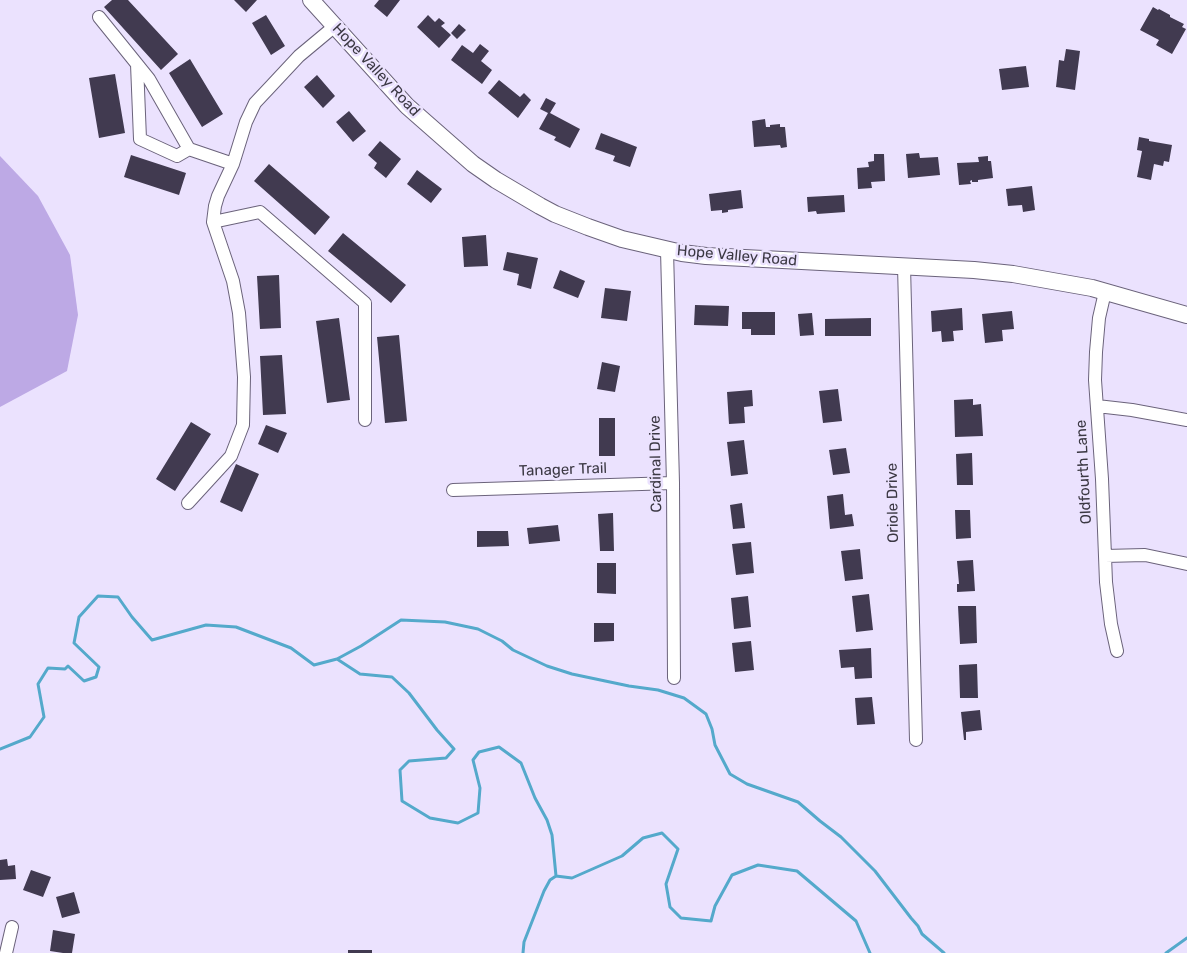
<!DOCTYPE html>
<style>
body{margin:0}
canvas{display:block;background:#ebe2fe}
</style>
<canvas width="1187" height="953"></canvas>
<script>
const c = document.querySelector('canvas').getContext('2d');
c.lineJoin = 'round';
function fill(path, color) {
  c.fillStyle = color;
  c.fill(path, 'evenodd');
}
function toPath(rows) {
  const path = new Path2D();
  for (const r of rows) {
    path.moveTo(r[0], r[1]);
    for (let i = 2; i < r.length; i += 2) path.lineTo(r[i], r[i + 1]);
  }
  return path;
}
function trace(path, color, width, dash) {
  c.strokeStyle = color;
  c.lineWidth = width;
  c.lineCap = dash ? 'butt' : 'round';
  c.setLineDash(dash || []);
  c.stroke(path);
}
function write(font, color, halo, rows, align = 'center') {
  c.font = font + ' Rubik,sans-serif';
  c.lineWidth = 5;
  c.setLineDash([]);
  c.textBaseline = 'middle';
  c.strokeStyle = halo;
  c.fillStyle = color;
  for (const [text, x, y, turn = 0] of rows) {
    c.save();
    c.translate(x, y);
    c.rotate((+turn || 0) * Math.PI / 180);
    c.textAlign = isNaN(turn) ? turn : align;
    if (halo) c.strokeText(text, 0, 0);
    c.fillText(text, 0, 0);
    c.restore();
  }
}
const green = toPath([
 [0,156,38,196,70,255,78,315,67,371,0,407]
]);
const stream = toPath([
 [337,659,361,646,401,620,445,622,478,629,502,641,513,650,547,666,572,674,629,686,658,690,684,698,706,714,712,729,715,745,730,774,747,784,798,802,820,821,841,837,875,871,911,918,918,926,922,934,944,953],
 [0,749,30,737,44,717,38,684,48,668,65,669,68,666,84,681,96,677,99,667,74,643,79,617,98,596,118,597,132,617,152,640,206,625,236,627,291,648,314,665,337,659,360,674,392,677,409,693,437,730,454,749,446,758,409,761,400,770,402,801,430,818,458,823,478,813,480,788,473,760,479,752,499,747,521,763,535,798,547,820,552,835,556,876],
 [556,876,572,878,622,856,643,838,662,833,678,849,666,884,670,907,681,918,711,921,715,906,732,875,758,865,797,871,856,921,870,953],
 [523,953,524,942,544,891,550,880,556,876],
 [1166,953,1187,938]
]);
const building = toPath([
 [112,0,128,0,178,54,161,70,104,7],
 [234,0,257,0,246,12],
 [379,0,400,0,387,17,374,6],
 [1153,7,1158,10,1159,9,1170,15,1170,17,1184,24,1182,27,1186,29,1172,54,1156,45,1159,40,1140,30],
 [266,15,285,46,271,55,252,23],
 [428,15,435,22,439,18,445,23,441,26,451,35,439,48,417,27],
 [459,24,466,30,457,39,451,33],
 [480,44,489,51,481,61,492,70,482,84,451,60,462,45,473,53],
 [1066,49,1080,51,1075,90,1056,87,1059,60,1064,61],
 [190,59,223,114,202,127,169,73],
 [1026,66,1029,87,1002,90,999,69],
 [115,74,125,133,99,138,89,78],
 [317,75,335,96,323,108,304,87],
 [499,80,520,97,524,93,531,100,518,118,488,93],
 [546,98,556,103,550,113,580,129,570,148,554,140,556,137,539,129,548,113,540,109],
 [349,111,366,131,353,142,336,122],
 [765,119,766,127,770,127,770,125,780,124,780,127,785,127,787,147,781,148,780,145,754,147,752,121],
 [601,133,637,147,630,167,613,161,615,156,595,149],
 [1139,137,1149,139,1149,141,1172,145,1169,162,1164,161,1163,166,1154,164,1151,180,1137,177,1142,151,1137,150],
 [380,141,401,159,386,178,374,168,377,163,368,155],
 [919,153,920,158,938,157,940,175,908,178,906,154],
 [874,154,884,154,885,181,871,182,872,188,858,189,857,168,869,167,868,162,874,161],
 [131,155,186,173,179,195,124,177],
 [988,156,988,161,991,161,993,178,978,180,978,182,972,182,972,180,970,181,971,184,959,185,957,163,979,162,978,157],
 [269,164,330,217,315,235,254,181],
 [417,170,442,189,431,203,407,184],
 [1032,186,1035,210,1023,212,1022,205,1008,206,1006,189],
 [741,190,743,208,728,210,728,212,722,213,722,210,711,211,709,194],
 [844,195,845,212,817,214,816,211,808,212,807,197],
 [343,233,406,285,391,303,328,251],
 [486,235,488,266,464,267,462,237],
 [507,252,538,258,531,289,517,285,519,274,503,270],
 [560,270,585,281,578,298,553,288],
 [279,275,281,328,260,329,257,276],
 [605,288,631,291,627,321,601,318],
 [695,305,729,306,728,326,694,325],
 [962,308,963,330,953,331,954,341,942,342,941,331,932,332,931,311],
 [1012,311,1014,329,1002,330,1003,341,985,343,982,314],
 [742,312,775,312,775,335,751,335,751,329,742,329],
 [812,313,814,335,800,336,798,314],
 [339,318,350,400,327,403,316,321],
 [871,318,871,336,825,336,825,319],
 [399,335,407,421,385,423,377,337],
 [282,355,286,414,263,415,260,356],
 [602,362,620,366,615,392,597,389],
 [838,389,842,421,823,423,819,391],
 [752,390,753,406,744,407,745,423,729,424,727,392],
 [973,399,973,405,981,404,983,436,955,437,954,400],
 [599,418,615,418,615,456,599,456],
 [191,422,211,434,175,491,156,479],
 [266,425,287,433,278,453,258,444],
 [744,440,748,474,731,476,727,442],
 [846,448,850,473,833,475,829,450],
 [972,453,973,485,957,485,956,454],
 [236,464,259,474,242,512,220,502],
 [843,494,845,515,852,514,854,526,830,529,827,496],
 [742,503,745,528,733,529,730,505],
 [955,510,970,510,971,538,956,539],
 [613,513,614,551,600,551,598,514],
 [558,525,560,541,529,544,527,528],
 [477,531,508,531,509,546,477,547],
 [751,542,754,573,736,575,732,544],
 [860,549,863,579,845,581,841,551],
 [973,560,975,591,957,592,957,584,959,584,957,561],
 [597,563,616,563,616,594,597,593],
 [869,594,873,630,856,632,852,596],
 [748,596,751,627,734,629,731,598],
 [958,606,976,606,977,643,960,644],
 [594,623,614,623,614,641,594,642],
 [751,641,754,670,735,672,732,643],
 [871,648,872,678,855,679,854,667,841,668,839,650],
 [977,664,978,698,960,698,959,665],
 [872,697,875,724,857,725,855,698],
 [980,710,982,730,966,732,966,740,964,740,961,712],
 [7,859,8,866,15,865,16,879,0,880,0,860],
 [31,870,51,877,43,897,23,890],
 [74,892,80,913,62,918,56,897],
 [53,930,75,934,72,953,63,953,50,951],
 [348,950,372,950,372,953,348,953]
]);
const minor = toPath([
 [99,17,149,79,189,149,233,164],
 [137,64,140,139,177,156,189,149],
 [213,222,260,212,365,303,365,420],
 [667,250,673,483,674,678],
 [904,266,916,740],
 [1105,292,1099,318,1096,352,1095,380,1102,479,1106,582,1111,624,1117,651],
 [1097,406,1132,410,1187,420],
 [453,490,673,483],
 [188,503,231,456,243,425,244,377,239,313,233,281,213,222,215,206,218,196,233,164,246,122,255,103,271,86,299,56,335,26],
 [1105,556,1145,555,1187,564],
 [6,953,12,927]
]);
const major = toPath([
 [311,0,407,106,473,164,496,180,540,206,555,214,588,227,622,239,682,253,706,256,974,270,1013,274,1092,288,1187,315]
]);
const streetNames = [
 ["Hope Valley Road",376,70,47],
 ["Hope Valley Road",737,256,5],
 ["Cardinal Drive",656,464,-91],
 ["Tanager Trail",563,470,-2],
 ["Oldfourth Lane",1084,472,-93],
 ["Oriole Drive",893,503,-91]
];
fill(green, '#bda9e5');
trace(stream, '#54a9cb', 3);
fill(building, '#413a50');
trace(minor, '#6b637b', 14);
trace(major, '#6b637b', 18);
trace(minor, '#fff', 12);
trace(major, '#fff', 16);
write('15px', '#3b3843', '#ebe2fe', streetNames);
</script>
